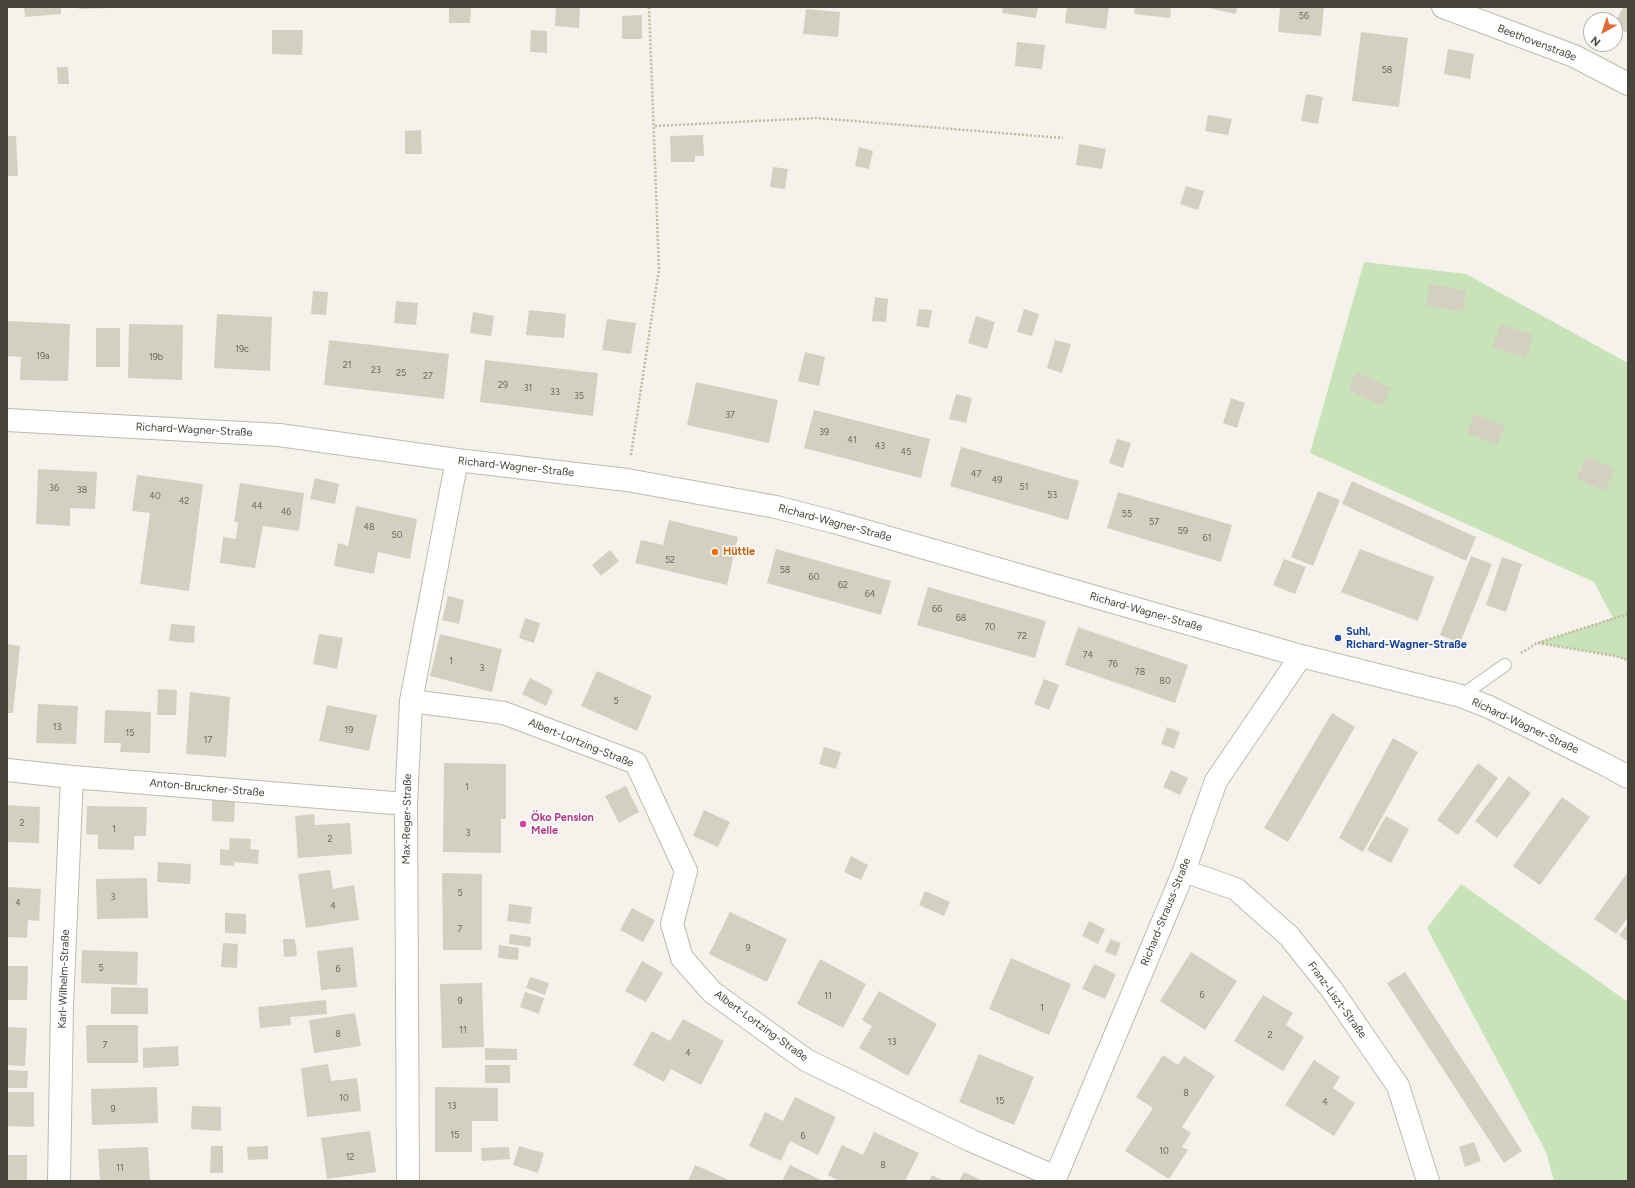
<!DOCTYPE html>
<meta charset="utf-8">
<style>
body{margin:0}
#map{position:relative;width:1635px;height:1188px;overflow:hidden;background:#f4f2eb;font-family:Figtree,sans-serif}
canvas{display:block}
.frame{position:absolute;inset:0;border:8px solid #474439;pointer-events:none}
.north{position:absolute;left:1583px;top:12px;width:40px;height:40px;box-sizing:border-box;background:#fff;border:1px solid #b5b4b0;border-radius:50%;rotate:219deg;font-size:11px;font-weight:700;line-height:16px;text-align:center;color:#474439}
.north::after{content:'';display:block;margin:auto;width:14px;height:18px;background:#e36933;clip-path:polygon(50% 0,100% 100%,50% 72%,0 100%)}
</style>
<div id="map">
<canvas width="1635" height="1188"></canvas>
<div class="frame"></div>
<div class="north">N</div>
</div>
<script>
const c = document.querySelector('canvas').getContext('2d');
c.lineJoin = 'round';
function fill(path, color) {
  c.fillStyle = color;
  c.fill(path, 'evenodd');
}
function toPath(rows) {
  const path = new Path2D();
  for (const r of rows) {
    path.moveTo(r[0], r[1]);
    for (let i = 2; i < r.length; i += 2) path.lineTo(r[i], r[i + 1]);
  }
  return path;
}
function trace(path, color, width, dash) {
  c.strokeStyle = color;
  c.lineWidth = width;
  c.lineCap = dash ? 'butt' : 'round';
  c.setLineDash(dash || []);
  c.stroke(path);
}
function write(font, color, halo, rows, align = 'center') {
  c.font = font + ' Figtree,sans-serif';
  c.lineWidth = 3;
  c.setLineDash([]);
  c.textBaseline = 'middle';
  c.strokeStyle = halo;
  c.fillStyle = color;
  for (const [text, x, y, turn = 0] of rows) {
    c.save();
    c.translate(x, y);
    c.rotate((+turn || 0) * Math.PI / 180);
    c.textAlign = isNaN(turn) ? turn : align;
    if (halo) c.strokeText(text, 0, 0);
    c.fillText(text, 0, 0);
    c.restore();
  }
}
const green = toPath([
 [1364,262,1466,274,1628,363,1628,661,1615,656,1537,643,1613,618,1594,582,1310,453],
 [1461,884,1628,1002,1628,1181,1554,1181,1546,1152,1427,928]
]);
const building = toPath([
 [24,7,61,7,61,14,25,17],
 [79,7,111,7,111,8,79,9],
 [449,7,471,7,470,23,449,23],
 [556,7,580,8,579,28,555,26],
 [1003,7,1038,7,1036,18,1002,13],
 [1067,7,1109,7,1106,29,1065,23],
 [1135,7,1171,7,1170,18,1134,14],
 [1204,7,1237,7,1236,14],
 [1280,7,1324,7,1321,36,1278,32],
 [1623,7,1628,7,1628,33,1615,27,1615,23],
 [806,9,840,12,838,37,803,34],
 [642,15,642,39,622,39,622,16],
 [272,30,303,30,302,55,272,54],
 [531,30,547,31,547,53,530,52],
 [1361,32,1408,38,1399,107,1352,101],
 [1017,42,1045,45,1042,69,1015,66],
 [1448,49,1474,54,1470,79,1444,74],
 [57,67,68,67,69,84,58,84],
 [1306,94,1323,97,1318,124,1301,121],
 [1208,115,1232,119,1228,135,1205,131],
 [421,130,422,154,405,154,405,131],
 [703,135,704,156,695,156,695,162,671,162,670,136],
 [7,136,16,136,18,176,7,176],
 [1079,144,1106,149,1102,169,1076,165],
 [859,147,873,151,869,169,855,166],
 [773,167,788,169,785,189,770,187],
 [1186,186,1204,191,1198,210,1180,204],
 [1430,284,1466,291,1463,312,1426,305],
 [313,291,328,292,326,315,311,314],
 [875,297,888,299,886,322,872,321],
 [396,301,418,303,416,325,394,323],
 [919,309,932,310,929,328,916,326],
 [1024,309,1039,314,1032,336,1017,332],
 [529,310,566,314,564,338,526,335],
 [473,312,494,316,491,336,470,333],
 [217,314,272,317,270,371,214,368],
 [976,316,995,322,987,349,968,343],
 [607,319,636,323,631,354,602,350],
 [7,321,70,324,68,381,20,380,21,357,7,356],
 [129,324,183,325,182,380,128,378],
 [1500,324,1533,335,1526,358,1493,347],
 [96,328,120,328,120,367,96,367],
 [329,340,449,354,444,399,324,385],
 [1055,340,1071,344,1062,373,1047,368],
 [805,352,825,357,819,386,798,381],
 [485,360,598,373,593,416,480,402],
 [1356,372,1391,388,1383,406,1348,390],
 [696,382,778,400,769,443,687,425],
 [956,394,972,398,966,423,949,419],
 [1231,398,1245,403,1237,428,1223,423],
 [814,410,930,439,921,478,804,448],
 [1475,414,1505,426,1497,445,1467,433],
 [1117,439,1131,443,1123,468,1109,463],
 [961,447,1079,481,1068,520,950,486],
 [1586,457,1615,469,1605,491,1577,479],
 [38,469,97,472,95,509,70,508,70,526,36,524],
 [137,475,203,484,189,591,140,584,150,513,132,511],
 [315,478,339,484,335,504,310,499],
 [1352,481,1476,537,1466,561,1342,504],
 [240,483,304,493,299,531,263,526,255,568,220,563,223,537,236,539,238,522,234,522],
 [1318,491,1340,500,1313,566,1291,557],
 [1118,492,1232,525,1221,562,1107,528],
 [356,506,417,519,410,559,378,552,374,574,334,566,338,543,348,546],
 [669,520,738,537,727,585,635,563,641,540,663,545],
 [776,549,891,581,881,615,767,583],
 [1360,549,1434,577,1418,621,1341,592],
 [610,550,619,561,601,576,592,565],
 [1471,556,1492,564,1460,643,1440,635],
 [1502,557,1522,564,1506,612,1486,605],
 [1284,559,1306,567,1295,594,1273,585],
 [928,587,1046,621,1035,658,917,625],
 [448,596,464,600,459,624,442,620],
 [525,618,540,623,534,643,519,638],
 [171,624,195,626,194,643,169,641],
 [1078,627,1188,665,1175,703,1065,665],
 [319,634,343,638,337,669,313,664],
 [440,634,502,649,492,692,430,676],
 [7,644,20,646,13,713,7,713],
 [597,671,652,696,637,731,581,706],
 [530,678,553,690,546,706,522,694],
 [1044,679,1059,685,1049,710,1034,704],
 [158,689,177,690,176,715,157,715],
 [190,692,230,697,226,757,186,754],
 [38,704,78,706,76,744,36,743],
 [327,705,377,715,369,751,319,741],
 [105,710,151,712,150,753,120,752,121,743,104,743],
 [1332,713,1355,727,1288,842,1264,828],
 [1167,727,1180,732,1174,749,1161,744],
 [1393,738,1418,752,1363,852,1339,838],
 [824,747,841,752,836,769,819,764],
 [444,763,506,764,506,819,501,819,501,853,443,852],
 [1478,763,1498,778,1458,835,1437,820],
 [1171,770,1188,778,1180,795,1163,787],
 [1509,776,1531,793,1497,838,1475,821],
 [626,786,639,812,619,823,605,796],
 [1562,797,1590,817,1540,885,1513,866],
 [212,798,235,799,234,822,212,821],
 [7,805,40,807,39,843,7,842],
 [87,806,147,807,146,836,134,836,134,850,98,849,98,835,86,834],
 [704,810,730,822,718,847,693,836],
 [314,814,315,825,350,823,352,854,298,858,295,816],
 [1386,816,1409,829,1391,863,1367,850],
 [230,838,251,839,250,849,259,850,258,864,234,862,234,866,220,865,220,849,229,850],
 [851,856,868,865,861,880,844,872],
 [158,862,191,864,190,884,157,882],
 [330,870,333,889,354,885,359,920,306,928,298,874],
 [1628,872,1628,917,1616,934,1594,919],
 [442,873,482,874,482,950,443,950],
 [147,878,148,918,97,919,96,879],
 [7,887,41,889,39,921,28,920,27,938,7,937],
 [925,891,950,902,944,916,919,905],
 [509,904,532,907,530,924,507,921],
 [632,908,655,920,643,942,620,930],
 [730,912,787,939,767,982,709,954],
 [225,913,246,914,246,934,225,933],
 [1089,921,1105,929,1098,944,1082,936],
 [1628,924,1628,942,1619,935],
 [510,934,531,937,530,947,509,944],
 [283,939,295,939,297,956,284,957],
 [1110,939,1121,943,1116,956,1105,952],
 [223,943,238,944,237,968,221,967],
 [499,945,519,948,518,960,498,958],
 [353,947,357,987,321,990,317,951],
 [82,950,138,952,137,985,81,983],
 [1191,952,1237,981,1205,1030,1160,1001],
 [1011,958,1071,984,1049,1035,989,1009],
 [820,959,866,984,843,1028,797,1004],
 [642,961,663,973,646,1002,625,991],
 [1094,964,1116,974,1105,999,1082,989],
 [7,966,28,966,27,1000,7,1000],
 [1405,972,1522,1151,1504,1163,1387,983],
 [530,977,549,983,545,995,526,988],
 [482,983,484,1047,442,1048,440,984],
 [111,987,148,988,148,1014,111,1014],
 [879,991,937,1024,908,1076,859,1048,872,1026,862,1020],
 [525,992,544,998,539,1014,520,1007],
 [1263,995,1293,1013,1286,1025,1304,1037,1283,1071,1234,1041],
 [326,1000,327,1014,290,1017,291,1025,260,1028,258,1007],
 [355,1013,361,1046,314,1053,309,1020],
 [683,1019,724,1041,701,1085,671,1069,664,1082,633,1065,652,1031,670,1041],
 [86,1025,138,1025,138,1063,87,1063],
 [7,1027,27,1028,25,1066,7,1065],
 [178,1046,179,1066,143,1068,143,1048],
 [485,1048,517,1049,517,1060,485,1060],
 [979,1054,1034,1077,1014,1125,959,1102],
 [1163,1055,1178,1065,1184,1056,1215,1076,1182,1127,1191,1133,1182,1147,1188,1150,1169,1179,1125,1151,1153,1108,1136,1097],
 [1314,1060,1340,1077,1333,1088,1355,1103,1334,1136,1285,1105],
 [328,1064,331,1081,357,1078,361,1111,307,1117,301,1068],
 [485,1065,510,1065,510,1083,485,1083],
 [7,1070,28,1071,27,1088,7,1088],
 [157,1087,158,1123,92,1125,91,1089],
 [435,1087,498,1088,498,1121,472,1121,472,1152,435,1152],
 [7,1092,34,1092,34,1127,7,1126],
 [795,1097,836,1117,818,1155,790,1141,781,1161,749,1146,765,1112,783,1121],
 [192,1106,221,1107,221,1131,191,1129],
 [370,1131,376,1172,327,1179,321,1138],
 [874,1132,919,1153,905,1181,839,1181,828,1175,842,1145,863,1155],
 [1474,1142,1481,1161,1465,1167,1459,1147],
 [211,1146,223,1146,223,1173,210,1173],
 [268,1146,268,1159,248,1160,247,1147],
 [519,1146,544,1153,538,1173,513,1165],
 [148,1147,150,1181,100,1181,98,1149],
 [509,1147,510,1159,482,1161,481,1148],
 [7,1155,27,1155,27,1181,7,1181],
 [695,1165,729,1180,729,1181,688,1181],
 [790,1165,819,1179,822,1181,782,1181],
 [964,1172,983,1181,959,1181],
 [932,1175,944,1181,929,1181]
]);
const path = toPath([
 [655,126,817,118,1063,138],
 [631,455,659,269,649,7],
 [1538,643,1615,656,1628,660],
 [1521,653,1537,643,1628,614]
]);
const service = toPath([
 [1461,696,1505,665]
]);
const minor = toPath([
 [1443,7,1574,56,1628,84],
 [7,420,279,435,457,460,627,480,776,507,834,522,1301,656,1461,696,1489,707,1604,764,1628,777],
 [411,701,504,713,636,763,686,871,672,924,682,958,712,992,806,1060,972,1141,1056,1177],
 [7,770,72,777,406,804],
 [1184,871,1236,889,1289,936,1332,990,1398,1086,1428,1181],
 [59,1181,62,1005,72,777],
 [408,1181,406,804,411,701,457,460],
 [1054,1181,1184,871,1216,781,1301,656]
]);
const markers = [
 [715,552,4,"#e8710a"],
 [1338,638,4,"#1a4fb4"],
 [523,824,4,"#d1479c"]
];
const numberNames = [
 ["56",1304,16],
 ["58",1387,70],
 ["19c",242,349],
 ["19a",43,356],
 ["19b",156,357],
 ["21",347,365],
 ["23",376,370],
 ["25",401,373],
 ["27",428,376],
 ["29",503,385],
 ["31",528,388],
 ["33",555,392],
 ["35",579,396],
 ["37",730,415],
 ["39",824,432],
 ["41",852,440],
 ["43",880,446],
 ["45",906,452],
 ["47",976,474],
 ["49",997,480],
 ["51",1024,487],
 ["36",54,488],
 ["38",82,490],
 ["53",1052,495],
 ["40",155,496],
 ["42",184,501],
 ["44",257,506],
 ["46",286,512],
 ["55",1127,514],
 ["57",1154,522],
 ["48",369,527],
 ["59",1183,531],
 ["50",397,535],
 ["61",1207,538],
 ["52",670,560],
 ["58",785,570],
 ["60",814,577],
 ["62",843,585],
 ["64",870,594],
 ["66",937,609],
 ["68",961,618],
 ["70",990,627],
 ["72",1022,636],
 ["74",1088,655],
 ["1",451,661],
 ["76",1113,664],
 ["3",482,668],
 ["78",1140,672],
 ["80",1165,681],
 ["5",616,701],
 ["13",57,727],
 ["19",349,730],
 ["15",130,733],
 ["17",208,740],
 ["1",467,787],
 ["2",22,823],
 ["1",114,829],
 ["3",468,833],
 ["2",330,839],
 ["5",460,893],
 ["3",113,897],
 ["4",18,903],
 ["4",333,906],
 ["7",460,929],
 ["9",748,948],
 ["5",101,968],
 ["6",338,969],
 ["6",1202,995],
 ["11",828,996],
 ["9",460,1001],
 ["1",1042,1008],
 ["11",463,1030],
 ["8",338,1034],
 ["2",1270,1035],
 ["13",892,1042],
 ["7",105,1045],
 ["4",688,1053],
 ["8",1186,1093],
 ["10",344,1098],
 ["15",1000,1101],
 ["4",1325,1102],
 ["13",452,1106],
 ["9",113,1109],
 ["15",455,1135],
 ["6",803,1136],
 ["10",1164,1151],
 ["12",350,1157],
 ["8",883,1165],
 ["11",120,1168]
];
const streetNames = [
 ["Beethovenstraße",1537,43,21],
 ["Richard-Wagner-Straße",194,430,3],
 ["Richard-Wagner-Straße",516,467,6],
 ["Richard-Wagner-Straße",835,523,15],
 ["Richard-Wagner-Straße",1146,612,16],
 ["Richard-Wagner-Straße",1525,726,25],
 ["Albert-Lortzing-Straße",581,743,22],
 ["Anton-Bruckner-Straße",207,788,5],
 ["Max-Reger-Straße",407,819,-89],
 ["Richard-Strauss-Straße",1166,912,-68],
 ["Karl-Wilhelm-Straße",64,979,-88],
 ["Franz-Liszt-Straße",1337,1000,54],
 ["Albert-Lortzing-Straße",761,1026,36]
];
const foodNames = [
 ["Hüttle",723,552]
];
const transitNames = [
 ["Suhl,",1346,632],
 ["Richard-Wagner-Straße",1346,645]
];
const hotelNames = [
 ["Öko Pension",531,818],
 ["Melle",531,831]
];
fill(green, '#c9e3b8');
fill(building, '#d4d0c1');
trace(service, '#bebbae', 14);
trace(minor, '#bebbae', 24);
trace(path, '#bfb9a1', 2.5, [2, 2]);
trace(service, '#fff', 12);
trace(minor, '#fff', 22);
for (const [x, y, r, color] of markers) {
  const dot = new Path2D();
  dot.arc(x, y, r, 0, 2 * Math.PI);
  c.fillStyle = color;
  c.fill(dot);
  trace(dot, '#fff', 1.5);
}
write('9px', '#6a675b', null, numberNames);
write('11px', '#474439', '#fff', streetNames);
write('bold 11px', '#c56008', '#fff', foodNames, 'left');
write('bold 11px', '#164399', '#fff', transitNames, 'left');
write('bold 11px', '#b23c85', '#fff', hotelNames, 'left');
</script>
